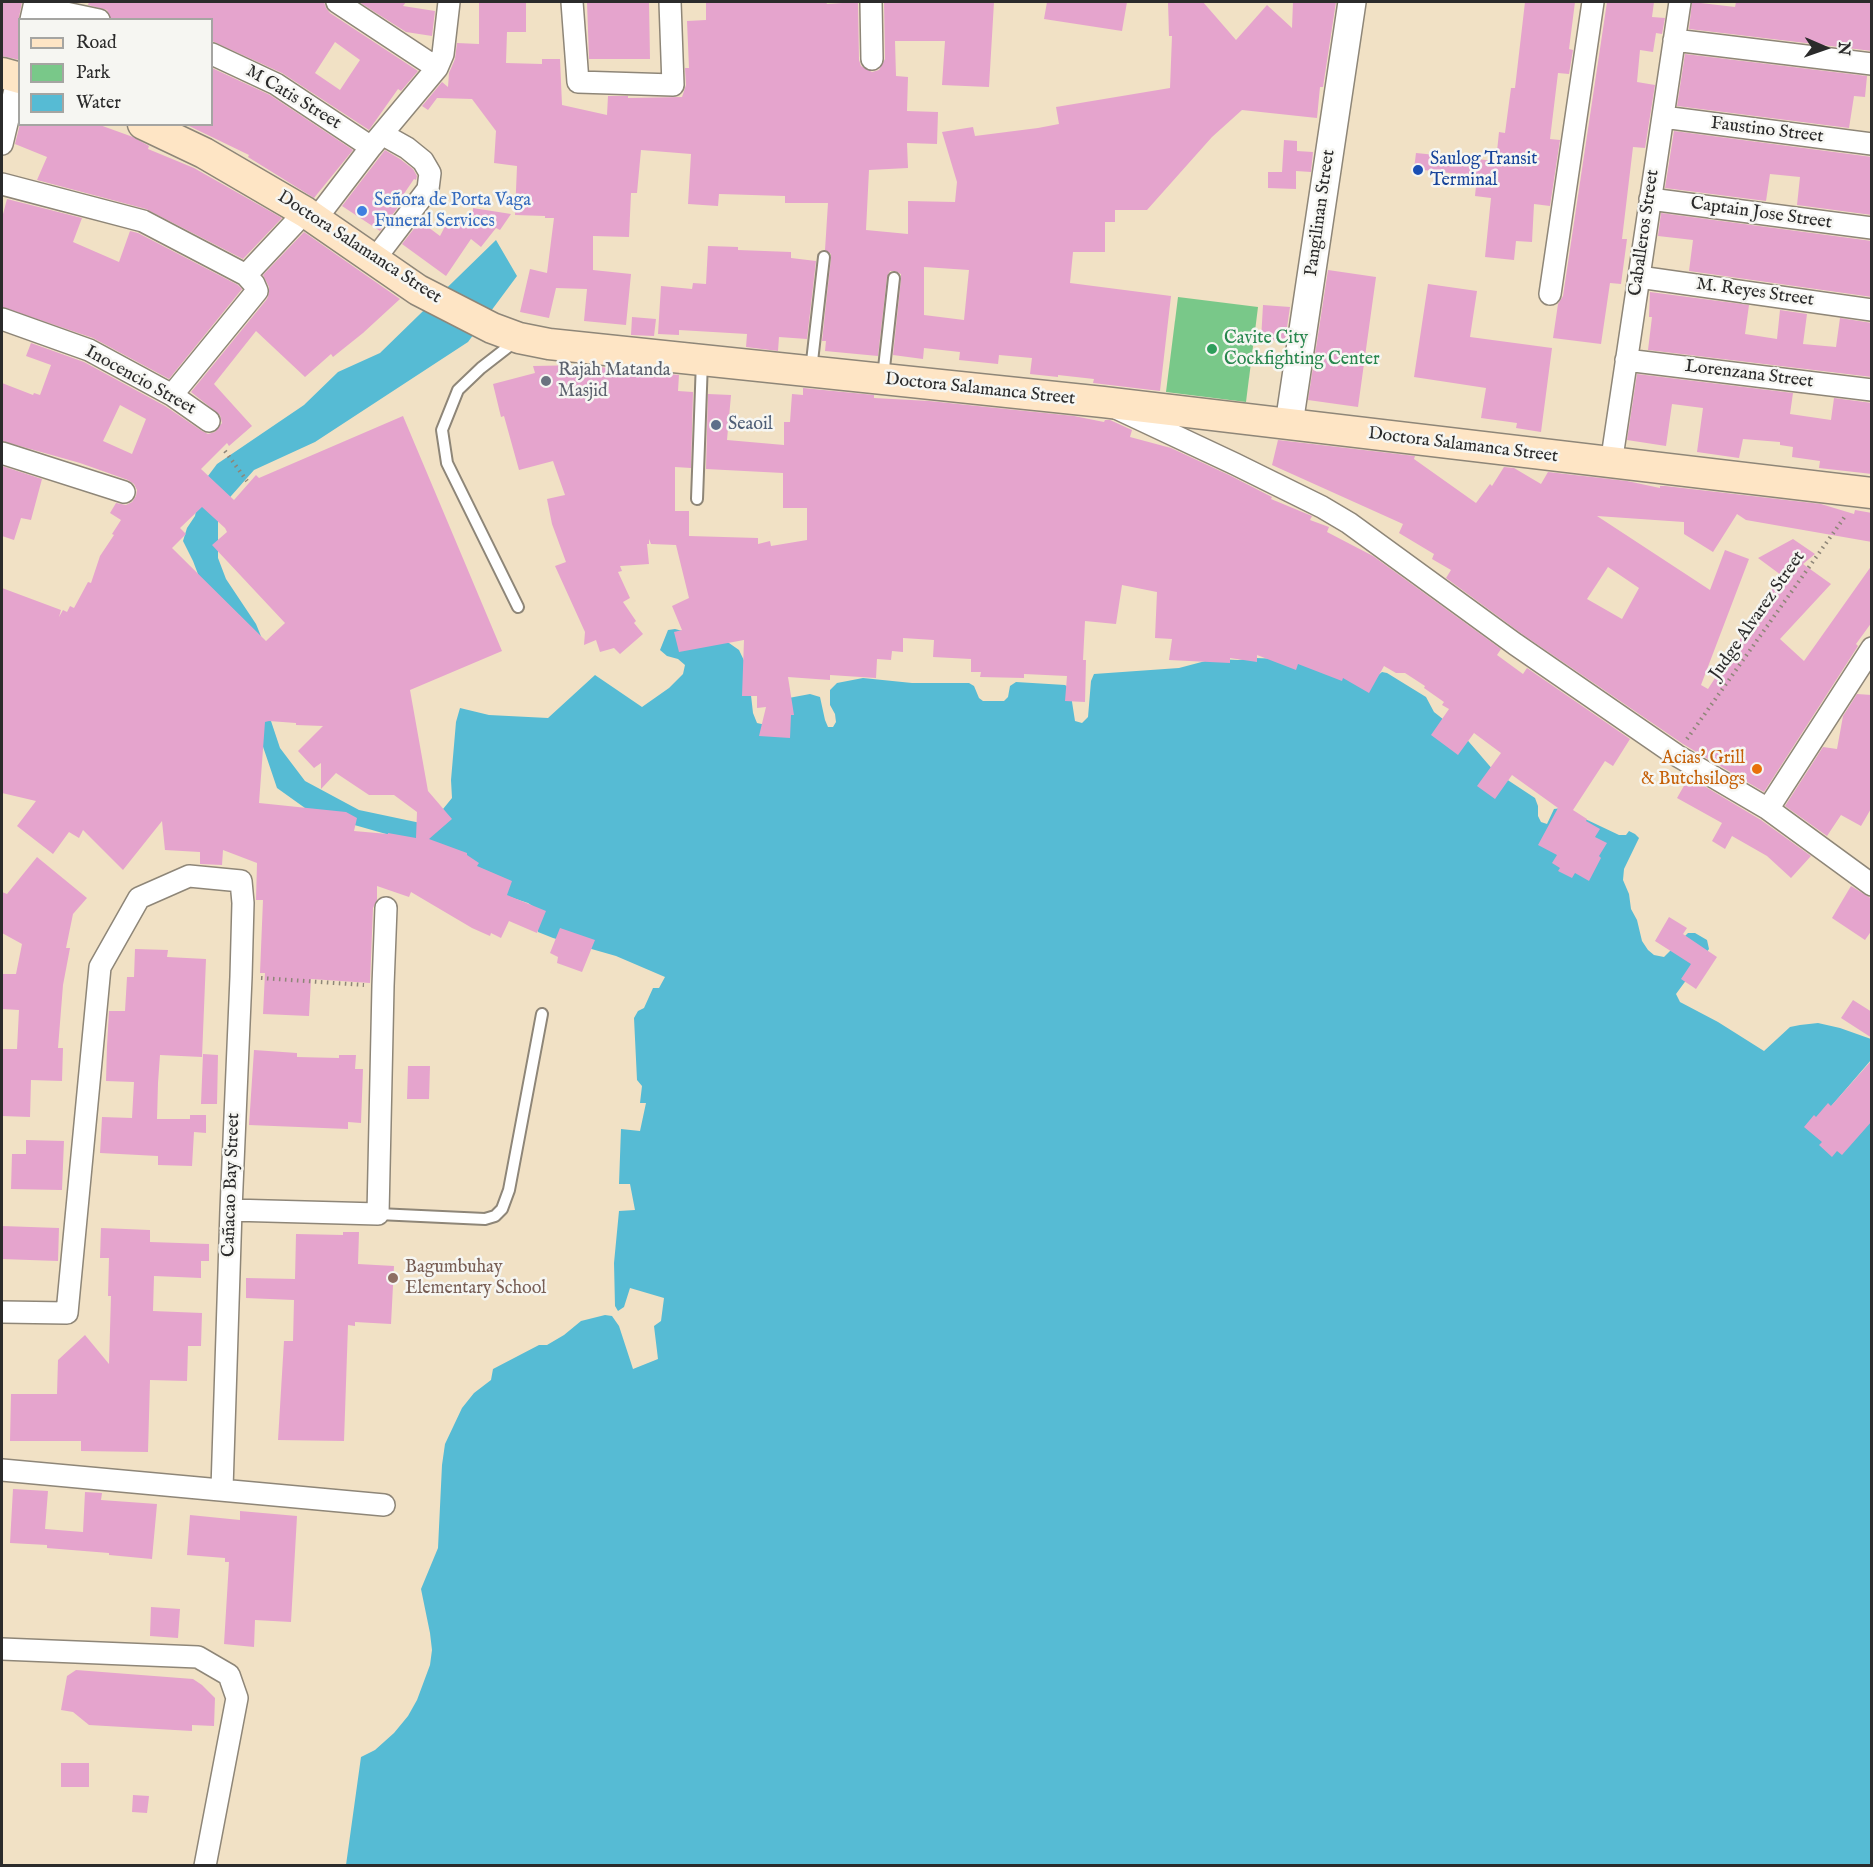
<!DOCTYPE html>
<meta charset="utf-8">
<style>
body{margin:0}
#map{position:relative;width:1873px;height:1867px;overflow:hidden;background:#f1e1c5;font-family:"IM FELL English",serif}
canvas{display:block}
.frame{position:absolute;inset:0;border:3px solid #2b2b2b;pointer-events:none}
.legend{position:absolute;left:18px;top:18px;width:195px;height:108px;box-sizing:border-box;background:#f6f6f2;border:2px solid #a5a5a2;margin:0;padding:8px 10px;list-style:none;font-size:18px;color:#2b2b2b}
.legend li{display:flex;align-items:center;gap:12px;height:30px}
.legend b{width:30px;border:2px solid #a5a5a2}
.north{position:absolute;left:1795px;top:18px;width:60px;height:60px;-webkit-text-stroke:4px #f6f6f2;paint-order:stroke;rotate:92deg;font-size:16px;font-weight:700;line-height:24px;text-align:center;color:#2b2b2b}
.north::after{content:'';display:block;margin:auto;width:21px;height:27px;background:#2b2b2b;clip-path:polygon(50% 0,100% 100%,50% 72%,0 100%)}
</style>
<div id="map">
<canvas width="1873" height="1867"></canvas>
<div class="frame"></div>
<ul class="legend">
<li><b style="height:8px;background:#fee5c5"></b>Road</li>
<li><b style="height:16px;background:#79c889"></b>Park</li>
<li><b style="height:16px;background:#56bbd4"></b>Water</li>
</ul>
<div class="north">N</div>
</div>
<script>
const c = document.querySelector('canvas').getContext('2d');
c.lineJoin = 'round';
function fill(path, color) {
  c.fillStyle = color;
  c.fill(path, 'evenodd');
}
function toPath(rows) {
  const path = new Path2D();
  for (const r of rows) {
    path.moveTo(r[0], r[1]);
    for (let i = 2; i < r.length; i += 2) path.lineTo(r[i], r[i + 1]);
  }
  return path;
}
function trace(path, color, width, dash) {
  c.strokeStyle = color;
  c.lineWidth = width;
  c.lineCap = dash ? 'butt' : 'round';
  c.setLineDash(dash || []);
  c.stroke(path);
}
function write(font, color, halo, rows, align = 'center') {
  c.font = font + ' "IM FELL English",serif';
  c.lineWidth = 5;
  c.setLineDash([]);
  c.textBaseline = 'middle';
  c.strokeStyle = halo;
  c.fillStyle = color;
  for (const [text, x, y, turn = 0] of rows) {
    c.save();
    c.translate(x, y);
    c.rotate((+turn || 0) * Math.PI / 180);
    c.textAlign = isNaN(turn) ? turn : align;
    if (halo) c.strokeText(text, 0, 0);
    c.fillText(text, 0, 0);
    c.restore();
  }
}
const green = toPath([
 [1178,297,1258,307,1246,402,1166,392]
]);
const water = toPath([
 [496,240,517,276,468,342,315,442,254,470,224,504,218,522,218,558,226,579,256,624,267,651,272,679,271,721,280,748,305,781,359,810,430,825,452,798,451,780,456,722,460,708,489,715,548,718,595,675,642,707,669,688,683,674,685,665,678,659,667,656,660,650,668,630,675,629,729,643,739,650,748,669,753,713,757,723,766,725,778,700,810,694,820,697,825,720,828,727,833,727,836,722,835,714,830,705,830,690,837,683,863,678,912,683,969,683,974,686,979,698,983,701,1004,701,1008,697,1010,686,1016,682,1065,685,1070,689,1075,721,1082,723,1088,717,1091,681,1094,674,1179,668,1213,659,1238,660,1255,658,1310,660,1376,677,1382,672,1387,673,1426,697,1434,712,1463,735,1494,771,1535,798,1538,806,1538,816,1541,822,1547,824,1554,809,1562,808,1619,835,1626,835,1629,831,1635,834,1639,838,1624,869,1623,880,1629,894,1631,909,1637,920,1642,941,1648,950,1654,955,1664,957,1688,933,1695,933,1707,940,1709,949,1676,994,1680,1002,1718,1022,1764,1051,1790,1027,1800,1025,1818,1023,1840,1028,1871,1039,1871,1060,1815,1125,1871,1115,1871,1865,346,1865,361,1757,375,1750,394,1733,408,1716,417,1700,430,1665,432,1650,430,1633,421,1589,438,1548,442,1465,445,1444,462,1408,474,1393,491,1380,493,1369,539,1345,547,1345,564,1335,581,1321,605,1315,612,1316,619,1326,633,1369,658,1359,654,1326,661,1321,664,1298,630,1288,624,1307,618,1311,615,1306,614,1263,619,1211,635,1210,630,1184,619,1184,621,1129,640,1131,646,1103,640,1103,642,1086,637,1080,634,1018,638,1011,644,1008,653,988,659,988,665,977,616,956,553,938,538,932,537,909,528,903,507,896,425,845,312,813,277,788,256,726,193,561,183,541,187,528,195,516,202,484,217,464,304,405,338,372,380,353]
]);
const building = toPath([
 [2,2,22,2,19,17,20,60,2,56],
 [89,2,324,2,326,8,330,13,418,71,401,91,398,89,369,130,282,73,212,41,212,20,111,20,107,10,88,5],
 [335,42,360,60,340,90,315,73],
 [359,2,406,2,403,6,435,11,432,36,406,32],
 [479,2,526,2,526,32,507,32,506,63,542,64,542,59,560,59,562,105,607,115,608,96,628,96,628,98,682,97,686,85,685,68,689,68,687,21,706,20,706,2,826,2,827,4,858,2,859,60,861,66,872,72,879,70,885,59,884,2,994,2,989,87,942,85,945,41,895,41,896,76,908,77,907,111,938,112,937,144,907,143,908,168,869,170,866,230,908,234,908,201,955,202,957,182,942,132,973,127,975,136,1038,128,1059,124,1056,107,1170,88,1172,36,1169,36,1168,2,1203,2,1236,40,1267,5,1292,28,1293,2,1336,2,1323,87,1320,87,1317,118,1242,110,1212,137,1147,210,1115,210,1115,222,1105,222,1105,252,1073,252,1070,283,1171,296,1160,391,1093,383,1094,379,1058,375,1058,377,1030,374,1032,358,999,355,998,364,959,360,960,352,924,348,923,359,893,355,901,279,901,274,895,271,890,271,887,277,878,356,825,351,826,341,822,341,831,258,831,254,825,250,828,203,785,203,785,196,719,194,718,206,688,204,691,154,641,150,637,193,631,193,629,237,593,236,593,270,631,274,626,325,584,321,587,289,556,288,549,318,520,312,530,269,547,273,554,218,545,218,545,216,515,215,517,166,494,163,496,131,472,99,437,98,428,110,422,106,442,82,448,87,449,73,455,59,457,43,479,44],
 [924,267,969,270,964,320,924,315],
 [587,2,649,2,650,59,589,59],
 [1047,2,1127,2,1122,31,1044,19],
 [1525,2,1575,2,1569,49,1573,50,1569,74,1558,73,1550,139,1560,140,1550,206,1534,204,1532,242,1516,241,1514,260,1485,257,1491,198,1475,196,1477,176,1414,169,1416,153,1496,161,1499,132,1505,133,1511,88,1515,88],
 [1607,2,1654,2,1652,17,1665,18,1662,34,1656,33,1653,52,1640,50,1637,82,1655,85,1645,148,1633,147,1622,239,1627,239,1621,284,1610,283,1601,344,1553,338,1558,304,1563,296],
 [1692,2,1735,7,1736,2,1872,2,1872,51,1689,29],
 [1685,54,1867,76,1865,97,1854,96,1849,128,1677,106],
 [212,68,270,95,353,150,314,198,248,157,249,155,185,124,212,124],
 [20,124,97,124,133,137,149,146,148,149,194,168,282,218,243,259,146,209,37,180,47,157,15,144],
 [1674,131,1872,157,1872,215,1797,205,1800,177,1770,174,1766,201,1665,188],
 [1284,140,1297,141,1297,151,1313,152,1311,172,1296,171,1296,189,1268,188,1268,172,1282,172],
 [385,150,400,159,413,169,417,176,416,180,414,179,397,204,399,206,380,231,342,206],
 [7,199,82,218,73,242,119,262,130,231,138,233,238,285,242,289,169,379,93,338,2,307,2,218],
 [473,208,511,214,500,230,496,228,481,247,471,239,446,276,402,244,420,221,440,236,451,215,472,226],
 [1661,213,1872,241,1872,297,1689,271,1693,240,1658,236],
 [304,232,400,299,363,333,333,357,331,354,305,377,256,331,214,384,252,426,229,446,227,443,201,469,234,500,256,475,259,478,403,416,502,651,410,690,428,791,452,819,429,839,467,853,467,855,479,863,477,866,512,881,507,895,546,911,537,933,509,921,501,938,491,933,490,936,472,928,411,892,409,897,377,886,377,900,373,908,370,983,311,979,309,1016,263,1014,265,973,260,973,263,900,256,900,257,863,223,850,222,865,200,864,200,852,165,850,162,821,123,870,83,830,79,838,69,832,53,854,17,826,36,801,2,793,2,588,61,610,59,617,63,610,67,612,70,606,74,608,88,582,91,583,100,556,114,535,112,534,121,520,110,513,116,503,126,505,132,502,136,496,137,490,134,484,128,480,80,463,2,441,2,383,33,395,34,393,40,395,51,365,26,356,31,343,84,362,165,406,202,431,208,434,215,432,222,423,220,415,191,392,267,299,269,293,269,287,263,275],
 [120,405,146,419,132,454,103,441],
 [202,507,225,528,227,532,212,545,285,623,266,641,172,548,186,534,180,528],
 [269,721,296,723,296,725,323,726,298,751,314,768,321,763,321,789,336,773,369,795,394,795,417,812,416,838,388,833,388,834,354,831,357,818,346,812,259,803,265,722],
 [708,246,738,247,738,250,791,252,791,258,816,261,807,339,779,337,778,351,746,347,747,334,679,330,679,335,658,334,661,286,692,289,693,283,706,284],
 [1328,270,1376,277,1358,407,1308,400],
 [1428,284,1477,291,1470,337,1552,348,1541,432,1516,428,1517,423,1481,418,1486,388,1414,377],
 [1650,292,1749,305,1745,334,1777,339,1780,310,1807,314,1803,344,1836,347,1840,318,1872,323,1872,377,1648,350,1652,317,1649,317],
 [1263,305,1290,307,1285,341,1261,340],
 [632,317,656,319,654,336,631,335],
 [584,365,608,368,609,371,640,371,679,375,678,391,693,392,691,468,675,467,675,511,689,511,689,536,758,538,758,544,770,541,771,546,807,540,807,508,783,508,783,473,706,469,708,394,731,395,727,440,784,445,784,422,790,422,792,394,803,395,803,388,874,395,874,398,929,401,1074,416,1104,422,1105,420,1110,420,1132,430,1130,437,1171,448,1229,475,1272,497,1271,499,1312,516,1310,520,1329,527,1327,532,1373,556,1501,649,1497,655,1523,674,1527,668,1630,739,1613,766,1605,761,1573,810,1587,819,1586,821,1600,829,1595,837,1607,843,1599,856,1601,858,1589,881,1575,873,1572,878,1558,871,1560,868,1552,863,1557,855,1538,845,1558,808,1512,775,1495,799,1477,786,1501,753,1474,733,1458,755,1431,735,1449,709,1442,705,1444,702,1424,688,1425,686,1405,673,1396,673,1384,666,1369,693,1343,678,1342,681,1298,664,1296,670,1257,655,1257,662,1230,658,1230,663,1169,660,1172,639,1155,638,1157,592,1122,585,1116,624,1085,621,1083,660,1086,660,1085,702,1065,701,1067,676,1024,674,1024,678,980,677,981,672,971,672,971,659,933,657,934,640,903,638,903,652,892,651,891,660,877,659,876,678,830,675,830,680,788,677,794,715,791,715,790,738,759,736,766,707,757,708,757,696,742,696,744,640,679,652,674,632,682,630,672,606,689,598,676,545,651,544,649,539,649,544,647,544,649,564,620,566,622,571,618,572,630,598,623,602,636,621,634,623,643,634,620,654,614,648,600,652,596,640,584,645,585,632,555,566,566,562,552,524,547,499,565,495,553,461,519,470,504,416,501,417,493,384,535,373,533,366],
 [1637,374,1793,393,1790,414,1831,420,1834,398,1872,403,1872,474,1819,468,1820,461,1792,457,1793,447,1780,445,1780,442,1743,439,1739,458,1697,452,1703,408,1672,404,1666,446,1627,440],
 [1278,440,1415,456,1414,459,1476,503,1490,484,1492,486,1504,467,1514,468,1541,484,1548,472,1627,481,1660,488,1660,486,1665,486,1821,504,1854,514,1855,510,1872,513,1872,542,1746,520,1737,514,1713,552,1684,534,1684,522,1597,516,1710,590,1725,550,1749,559,1701,685,1708,689,1781,575,1758,558,1793,539,1815,554,1803,564,1831,584,1780,639,1804,661,1872,565,1872,622,1856,644,1858,646,1764,792,1683,744,1522,634,1446,578,1451,570,1432,559,1434,554,1399,533,1403,524,1272,465],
 [1608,567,1639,588,1622,619,1587,599],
 [2,466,42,479,31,520,21,518,14,540,2,536],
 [1857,694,1872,695,1872,807,1861,826,1841,815,1827,836,1785,806,1823,747,1837,749,1843,716],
 [1689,777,1761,820,1811,856,1791,878,1767,856,1732,836,1725,849,1712,841,1722,823,1677,798],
 [37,857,87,898,73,914,66,948,70,948,63,985,58,1048,63,1048,62,1081,31,1080,30,1117,2,1116,2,1049,17,1049,19,1010,2,1009,2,974,16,974,22,944,2,933,2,892,7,894],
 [1851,886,1872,899,1872,930,1865,940,1832,918],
 [1669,917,1687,928,1683,934,1717,957,1696,989,1681,979,1691,964,1655,941],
 [560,928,595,940,582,972,557,963,558,957,550,953],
 [135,949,168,950,167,957,206,959,202,1057,160,1055,158,1083,157,1119,190,1119,190,1115,206,1115,206,1133,194,1132,192,1166,158,1165,158,1156,100,1153,102,1117,132,1118,134,1082,106,1081,107,1046,109,1011,125,1011,127,977,134,977],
 [1853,1000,1872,1012,1872,1038,1841,1018],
 [254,1050,297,1053,297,1057,339,1058,339,1055,356,1055,355,1069,363,1069,361,1123,348,1122,348,1129,249,1125],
 [203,1054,218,1055,217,1104,201,1104],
 [1872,1060,1872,1121,1842,1155,1837,1151,1832,1157,1819,1145,1822,1142,1804,1127,1814,1115,1816,1117,1828,1103,1831,1106],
 [408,1066,430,1066,429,1099,407,1099],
 [26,1140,64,1141,62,1190,11,1189,12,1154,26,1154],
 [2,1226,59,1228,58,1261,2,1259],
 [101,1228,150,1230,150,1242,209,1244,209,1261,201,1261,201,1278,154,1276,153,1311,202,1313,201,1346,188,1346,187,1381,150,1380,148,1452,81,1451,81,1441,10,1441,11,1394,57,1394,58,1360,85,1335,109,1364,111,1296,108,1296,109,1258,100,1258],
 [343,1232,359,1232,358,1264,394,1266,391,1324,355,1322,355,1326,348,1325,344,1441,278,1440,284,1341,293,1341,294,1300,246,1298,246,1278,295,1279,296,1234,343,1235],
 [13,1489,48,1491,45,1529,83,1532,85,1492,102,1493,101,1500,157,1504,152,1559,109,1555,109,1553,47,1548,47,1545,10,1543],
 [240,1511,297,1516,291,1622,255,1620,254,1647,224,1644,229,1562,225,1562,225,1558,187,1555,190,1515,240,1520],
 [151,1607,180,1609,178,1638,150,1636],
 [76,1670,193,1679,202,1685,215,1698,214,1726,192,1725,192,1731,89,1725,73,1712,61,1710,67,1676],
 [61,1763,89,1763,89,1787,61,1787],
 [133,1795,149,1796,147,1813,132,1812]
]);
const path = toPath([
 [225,451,247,481],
 [1687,739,1846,515],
 [261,978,364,985]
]);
const service = toPath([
 [517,340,481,368,458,390,442,430,447,463,518,607],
 [811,370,824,257],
 [883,377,894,278],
 [697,499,702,361],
 [378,1214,485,1219,495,1216,502,1209,509,1190,542,1014]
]);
const minor = toPath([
 [337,2,437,68],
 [572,2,578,82,673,85,670,2],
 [871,2,872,59],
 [37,7,99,20],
 [1674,40,1872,64],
 [212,54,276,84,371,147],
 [1663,117,1872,144],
 [2,144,18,77],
 [2,184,143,221,246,275,254,284,257,291,172,395],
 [1650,199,1872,228],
 [316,219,371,147,437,68,443,54,449,2],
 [374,260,428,189,430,173,423,161,407,148,382,134],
 [246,275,305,212],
 [1639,277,1872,310],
 [1550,294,1593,2],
 [2,319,89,350,172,395,209,421],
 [1626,360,1872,390],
 [1118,409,1235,464,1322,507,1349,523,1515,644,1676,755,1768,809,1872,885],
 [2,453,124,492],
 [1611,464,1680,2],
 [1768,809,1872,648],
 [231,1210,378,1214,383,986,386,908],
 [2,1312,67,1313,100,967,139,898,189,876,241,881,243,903,241,977,231,1210,222,1489],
 [2,1470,384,1505],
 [2,1649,198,1657,229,1675,237,1698,205,1866]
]);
const tertiary = toPath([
 [34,20,38,2],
 [1289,424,1352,2]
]);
const secondary = toPath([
 [2,73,20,78],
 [143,124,204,153,305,212,418,290,492,328,519,338,549,344,1103,402,1872,493]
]);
const markers = [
 [1418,170,6,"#1a4fb4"],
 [362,211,6,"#3f7fe0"],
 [1212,349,6,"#2e9e5b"],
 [546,381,6,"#6b7280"],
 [716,425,6,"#5c6f8a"],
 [1757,769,6,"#e8710a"],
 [393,1278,6,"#8d6e63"]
];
const streetNames = [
 ["M Catis Street",293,98,31],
 ["Faustino Street",1767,131,7],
 ["Pangilinan Street",1321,213,-82],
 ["Captain Jose Street",1761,214,8],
 ["Caballeros Street",1645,233,-82],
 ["Doctora Salamanca Street",359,248,33],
 ["M. Reyes Street",1755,293,8],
 ["Lorenzana Street",1749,375,7],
 ["Inocencio Street",140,381,29],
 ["Doctora Salamanca Street",980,390,6],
 ["Doctora Salamanca Street",1463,446,7],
 ["Judge Alvarez Street",1758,616,-55],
 ["Cañacao Bay Street",232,1185,-88]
];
const transitNames = [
 ["Saulog Transit",1430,160],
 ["Terminal",1430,181]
];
const shopNames = [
 ["Señora de Porta Vaga",374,201],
 ["Funeral Services",374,222]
];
const leisureNames = [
 ["Cavite City",1224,339],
 ["Cockfighting Center",1224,360]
];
const worshipNames = [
 ["Rajah Matanda",558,371],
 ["Masjid",558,392]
];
const serviceNames = [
 ["Seaoil",728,425]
];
const foodNames = [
 ["Acias' Grill",1745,759],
 ["& Butchsilogs",1745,780]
];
const educationNames = [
 ["Bagumbuhay",405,1268],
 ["Elementary School",405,1289]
];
fill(green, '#79c889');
fill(water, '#56bbd4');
fill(building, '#e5a4cd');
trace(service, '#8e8678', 14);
trace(minor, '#8e8678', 24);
trace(tertiary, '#8e8678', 30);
trace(secondary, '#8e8678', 33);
trace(path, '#8e8678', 4, [1.5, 4.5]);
trace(service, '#fff', 10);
trace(minor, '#fff', 21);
trace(tertiary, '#fff', 27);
trace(secondary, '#fee5c5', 30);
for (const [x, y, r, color] of markers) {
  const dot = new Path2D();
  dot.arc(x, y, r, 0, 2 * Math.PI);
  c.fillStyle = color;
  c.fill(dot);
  trace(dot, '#f6f6f2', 2);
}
write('18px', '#2b2b2b', '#f6f6f2', streetNames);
write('18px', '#164399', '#f6f6f2', transitNames, 'left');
write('18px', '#366cbe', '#f6f6f2', shopNames, 'left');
write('18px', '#27864d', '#f6f6f2', leisureNames, 'left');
write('18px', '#5b616d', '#f6f6f2', worshipNames, 'left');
write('18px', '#4e5e75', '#f6f6f2', serviceNames, 'left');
write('18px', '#c56008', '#f6f6f2', foodNames, 'right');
write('18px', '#785e54', '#f6f6f2', educationNames, 'left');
</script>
